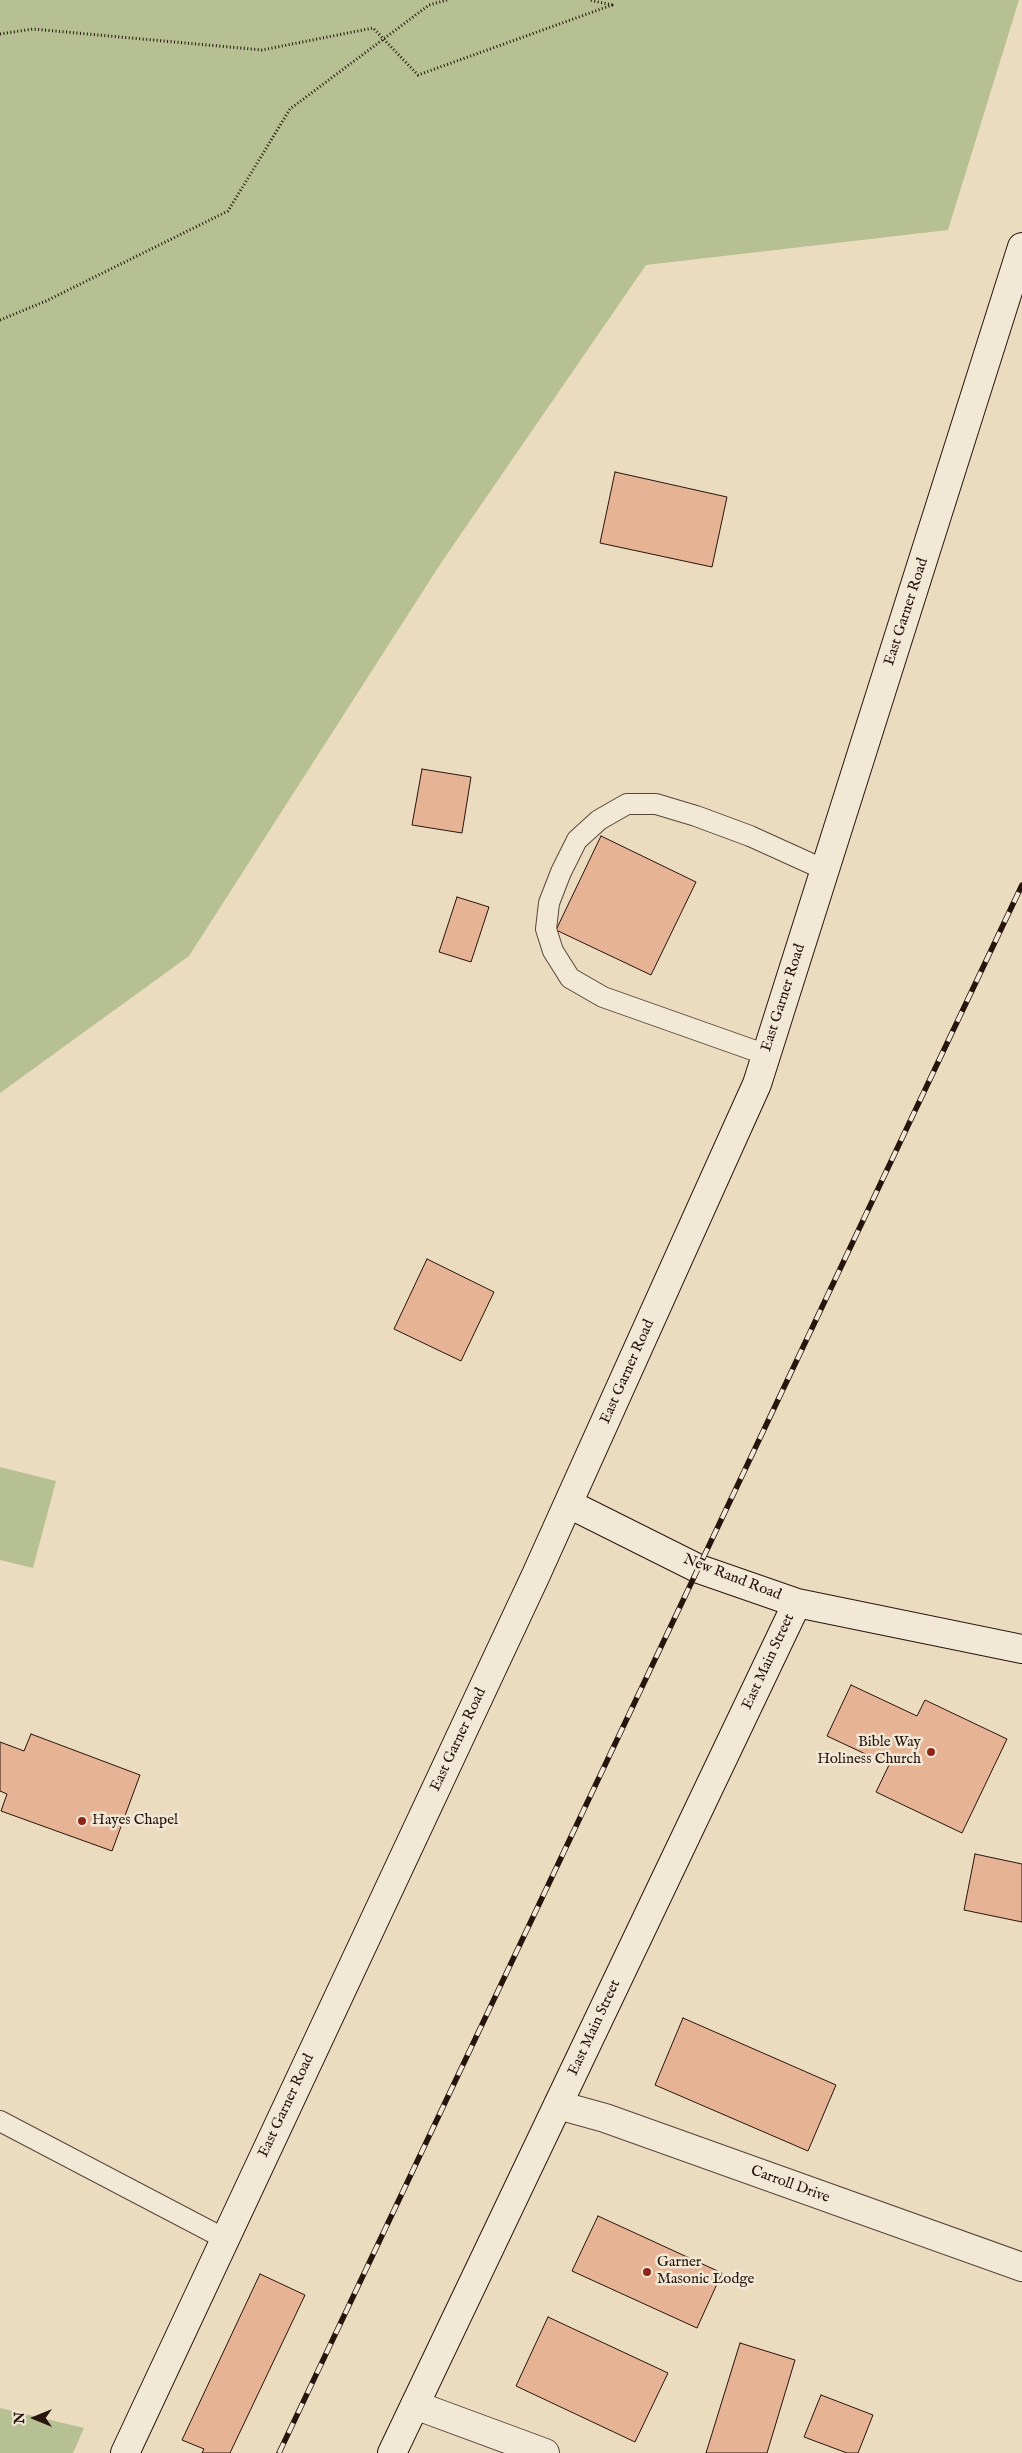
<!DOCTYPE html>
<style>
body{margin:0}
#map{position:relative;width:1022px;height:2453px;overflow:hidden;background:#ebdcc0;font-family:"IM FELL English",serif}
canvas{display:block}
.north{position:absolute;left:10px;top:2393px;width:50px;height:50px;-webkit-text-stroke:4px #f2e8d6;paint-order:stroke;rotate:270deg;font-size:14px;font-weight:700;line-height:20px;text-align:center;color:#27140d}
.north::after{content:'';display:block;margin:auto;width:18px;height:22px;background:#27140d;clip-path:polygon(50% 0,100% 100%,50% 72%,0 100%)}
</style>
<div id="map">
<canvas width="1022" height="2453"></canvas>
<div class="north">N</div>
</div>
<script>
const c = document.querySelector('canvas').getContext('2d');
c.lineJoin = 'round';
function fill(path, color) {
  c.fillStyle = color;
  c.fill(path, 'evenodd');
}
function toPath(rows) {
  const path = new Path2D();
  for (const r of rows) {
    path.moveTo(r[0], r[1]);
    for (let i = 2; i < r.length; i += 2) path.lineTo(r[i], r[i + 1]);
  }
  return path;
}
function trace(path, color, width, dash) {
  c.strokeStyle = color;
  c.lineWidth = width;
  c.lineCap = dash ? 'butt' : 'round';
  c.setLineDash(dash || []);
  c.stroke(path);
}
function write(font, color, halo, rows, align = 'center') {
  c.font = font + ' "IM FELL English",serif';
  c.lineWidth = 5;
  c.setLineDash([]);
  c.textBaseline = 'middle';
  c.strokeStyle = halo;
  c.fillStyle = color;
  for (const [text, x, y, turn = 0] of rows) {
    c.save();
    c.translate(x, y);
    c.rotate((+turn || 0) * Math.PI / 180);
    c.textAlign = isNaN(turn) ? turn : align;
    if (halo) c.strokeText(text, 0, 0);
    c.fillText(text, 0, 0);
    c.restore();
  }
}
const green = toPath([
 [0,0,1019,0,948,230,646,265,441,563,189,956,0,1093],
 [0,1467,56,1481,33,1568,0,1560],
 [0,2408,84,2428,73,2453,0,2453]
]);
const building = toPath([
 [615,472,727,497,712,567,600,543,615,472],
 [422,769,471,777,462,833,412,825,422,769],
 [601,836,696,882,651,975,556,930,601,836],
 [457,897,489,907,471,962,439,952,457,897],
 [427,1259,494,1292,461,1361,394,1329,427,1259],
 [851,1685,917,1716,925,1700,1007,1739,962,1833,876,1792,889,1765,827,1736,851,1685],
 [31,1734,140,1775,112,1851,1,1811,7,1794,0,1791,0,1742,24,1751,31,1734],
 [975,1854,1022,1864,1022,1922,964,1910,975,1854],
 [683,2018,836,2085,808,2151,655,2085,683,2018],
 [598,2216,722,2273,697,2328,572,2271,598,2216],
 [260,2274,305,2295,230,2453,202,2453,204,2449,182,2440,260,2274],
 [548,2317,668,2373,635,2442,516,2386,548,2317],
 [740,2343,795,2360,767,2453,706,2453,740,2343],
 [821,2395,873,2415,858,2453,847,2453,804,2437,821,2395]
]);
const path = toPath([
 [0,34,33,29,262,50,373,28,418,75,612,5,589,0],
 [0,320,46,301,228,211,290,109,429,5,447,0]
]);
const lane = toPath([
 [767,1055,603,997,570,978,553,951,546,929,549,903,561,872,577,840,599,820,627,804,656,804,696,816,750,836,825,870],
 [0,2121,225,2239]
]);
const street = toPath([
 [558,2105,605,2118,1022,2267],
 [415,2405,545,2453]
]);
const secondary = toPath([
 [569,1504,699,1569,797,1603,1022,1649],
 [125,2453,535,1577,757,1084,1022,247],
 [392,2453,797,1603]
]);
const rail = toPath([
 [279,2453,1022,885]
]);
const markers = [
 [931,1752,5,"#8f2418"],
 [82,1821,5,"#8f2418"],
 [647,2272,5,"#8f2418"]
];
const streetNames = [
 ["East Garner Road",907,612,-72],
 ["East Garner Road",784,998,-72],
 ["East Garner Road",628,1372,-66],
 ["New Rand Road",732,1578,21],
 ["East Main Street",769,1662,-65],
 ["East Garner Road",459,1740,-65],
 ["East Main Street",595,2028,-65],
 ["East Garner Road",287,2106,-65],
 ["Carroll Drive",790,2185,20]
];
const poiNames = [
 ["Bible Way",921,1743,"right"],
 ["Holiness Church",921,1760,"right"],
 ["Hayes Chapel",92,1821],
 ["Garner",657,2263],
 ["Masonic Lodge",657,2280]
];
fill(green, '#b7c092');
fill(building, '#e6b395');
trace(building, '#27140d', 1);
trace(lane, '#58463a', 22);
trace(street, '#58463a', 30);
trace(secondary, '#27140d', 30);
trace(path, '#27140d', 3, [1, 2.5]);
trace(lane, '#f2e8d6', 20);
trace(street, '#f2e8d6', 28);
trace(secondary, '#f2e8d6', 28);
trace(rail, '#27140d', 5.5);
trace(rail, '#f2e8d6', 4, [11]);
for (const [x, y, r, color] of markers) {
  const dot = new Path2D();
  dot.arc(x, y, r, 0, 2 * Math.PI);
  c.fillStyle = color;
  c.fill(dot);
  trace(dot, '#f2e8d6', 2);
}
write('15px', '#27140d', '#f2e8d6', streetNames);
write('15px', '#27140d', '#f2e8d6', poiNames, 'left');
</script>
